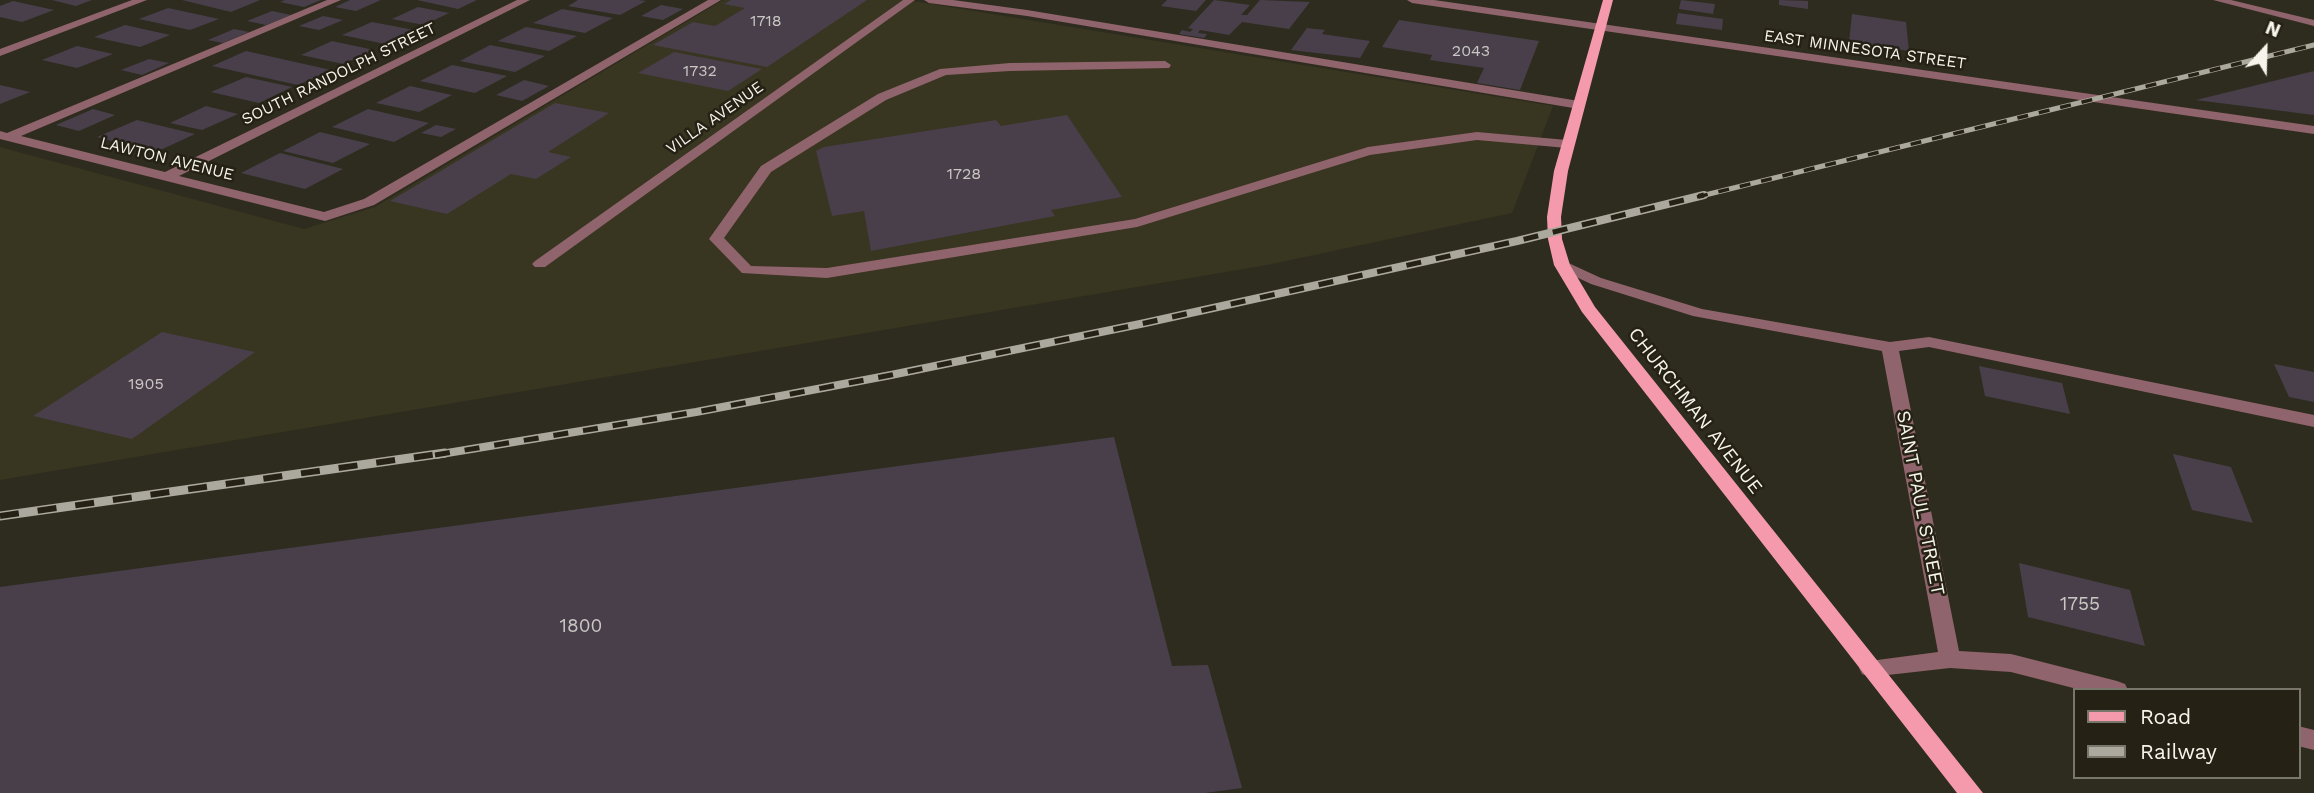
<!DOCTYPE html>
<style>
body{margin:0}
#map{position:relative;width:2314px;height:793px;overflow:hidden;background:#2e2c1e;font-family:"Work Sans",sans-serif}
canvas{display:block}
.legend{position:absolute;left:2073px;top:688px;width:228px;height:91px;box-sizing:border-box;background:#252215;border:2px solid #79766b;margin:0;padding:9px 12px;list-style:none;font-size:21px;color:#f6f4eb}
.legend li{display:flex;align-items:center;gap:14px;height:35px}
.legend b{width:35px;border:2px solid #79766b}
.north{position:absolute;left:2230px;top:14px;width:70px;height:70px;-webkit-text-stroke:5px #252215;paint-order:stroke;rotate:22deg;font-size:19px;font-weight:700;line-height:28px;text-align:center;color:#f6f4eb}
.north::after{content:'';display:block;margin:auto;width:24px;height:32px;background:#f6f4eb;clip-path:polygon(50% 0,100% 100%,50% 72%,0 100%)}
</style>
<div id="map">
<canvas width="2314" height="793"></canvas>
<ul class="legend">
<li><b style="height:9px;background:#f49aac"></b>Road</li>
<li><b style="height:9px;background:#aba99e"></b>Railway</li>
</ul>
<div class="north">N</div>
</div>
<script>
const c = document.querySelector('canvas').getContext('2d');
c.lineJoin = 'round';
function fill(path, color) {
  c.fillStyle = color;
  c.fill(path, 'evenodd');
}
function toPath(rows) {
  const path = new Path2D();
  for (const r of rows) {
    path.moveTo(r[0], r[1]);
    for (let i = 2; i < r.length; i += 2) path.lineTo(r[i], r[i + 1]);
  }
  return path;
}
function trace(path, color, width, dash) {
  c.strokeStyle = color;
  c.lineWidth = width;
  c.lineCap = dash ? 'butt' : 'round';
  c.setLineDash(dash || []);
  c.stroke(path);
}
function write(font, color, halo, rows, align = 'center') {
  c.font = font + ' "Work Sans",sans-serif';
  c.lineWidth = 5;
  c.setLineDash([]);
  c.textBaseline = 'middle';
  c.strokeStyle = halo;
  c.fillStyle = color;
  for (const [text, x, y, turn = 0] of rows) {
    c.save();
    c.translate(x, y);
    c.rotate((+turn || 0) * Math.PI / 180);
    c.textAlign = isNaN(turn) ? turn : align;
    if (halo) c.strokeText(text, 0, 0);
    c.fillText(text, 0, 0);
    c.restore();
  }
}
const built = toPath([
 [723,0,907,0,1553,106,1512,213,1267,265,0,480,0,147,304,229,375,207]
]);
const building = toPath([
 [52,0,92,0,76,6],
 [182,0,260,0,231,12],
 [285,0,321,0,304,7,280,2],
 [350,0,381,0,356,11,335,7],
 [417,0,477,0,458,9],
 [578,0,639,0,646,1,620,15,568,6],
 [731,0,867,0,767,67,653,45,693,22,715,26,745,8,724,4],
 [1167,0,1206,0,1196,11,1161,6],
 [1214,0,1250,5,1241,15,1247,15,1260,0,1310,2,1289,29,1242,22,1229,35,1200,30,1198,33,1207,34,1204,38,1179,34,1182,30,1190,32,1193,29,1188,28],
 [1681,0,1715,4,1713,14,1679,9],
 [1779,0,1808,1,1808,9,1779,5],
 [13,1,54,10,22,22,0,17,0,6],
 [661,5,683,9,663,20,641,16],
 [418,7,449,13,424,25,392,19],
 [168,8,219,19,190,30,139,19],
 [562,9,613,18,585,33,533,23],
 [272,11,291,15,266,25,247,21],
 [1678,13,1723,19,1722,30,1676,24],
 [1852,14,1906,22,1909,51,1849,42],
 [323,16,343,20,319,30,299,26],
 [1399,20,1539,41,1520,90,1477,83,1484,68,1430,60,1432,55,1382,47],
 [372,22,414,30,385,44,342,35],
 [125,25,170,35,140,47,94,37],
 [526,27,577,36,549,51,498,41],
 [1307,28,1325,30,1322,34,1370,41,1360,58,1291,50],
 [234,29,249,32,223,43,208,40],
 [332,41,374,50,343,64,301,55],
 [490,45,545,56,515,72,460,61],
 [77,46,113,54,77,68,42,60],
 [246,51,331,70,298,85,212,66],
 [674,52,762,69,728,91,638,73],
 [149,59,169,63,142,75,121,70],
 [452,65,507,76,475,93,420,81],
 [2314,71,2314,115,2196,100],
 [246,77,292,87,259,103,211,92],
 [524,80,549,86,522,101,496,95],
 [0,85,30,92,0,104],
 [410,86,452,95,419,112,376,103],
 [555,103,609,113,548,152,571,157,536,179,511,174,447,214,390,201],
 [206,106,238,114,202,130,170,123],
 [93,109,115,115,79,131,56,125],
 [368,109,429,123,394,142,332,127],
 [1067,115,1122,197,1051,210,1055,216,871,251,864,211,832,216,816,151,824,147,996,120,1001,126],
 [137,120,195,134,156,152,97,137],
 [436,125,456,129,441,137,421,133],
 [320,132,370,144,333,163,283,151],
 [280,153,343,169,305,189,241,173],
 [162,332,255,352,132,439,33,416],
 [2274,364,2314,372,2314,402,2289,397],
 [1979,366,2062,383,2070,414,1985,396],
 [1114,437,1172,666,1208,665,1242,788,1205,793,0,793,0,587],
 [2173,454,2231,467,2253,523,2192,510],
 [2019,563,2130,590,2145,646,2028,617]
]);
const minor = toPath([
 [132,0,147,0,0,56,0,49,132,0],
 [327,0,341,0,21,136,165,172,517,0,530,0,179,176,324,212,364,199,708,0,721,0,374,205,325,221,0,139,0,131,7,133,327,0],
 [903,0,915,0,545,267,535,267,532,264,535,261,903,0],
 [924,0,953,0,1027,10,1579,101,1585,105,1579,109,1027,16,929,3,924,0],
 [1407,0,1434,0,2314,126,2314,134,1412,3,1407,0],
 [2213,0,2231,0,2314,20,2314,26,2213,0],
 [1165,61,1171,65,1169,68,1010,71,946,75,886,100,771,172,724,238,751,266,827,268,1135,219,1368,147,1477,132,1567,140,1574,144,1567,148,1477,140,1370,155,1137,227,827,278,742,273,709,239,761,166,878,94,940,69,1010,63,1165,61],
 [1562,260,1601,278,1702,309,1890,342,1929,337,2314,415,2314,427,1929,347,1899,351,1959,651,2011,654,2117,681,2125,684,2128,690,2081,690,2011,672,1950,668,1870,677,1862,674,1859,668,1862,662,1938,652,1882,351,1693,316,1591,284,1557,268,1554,265,1562,260],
 [2298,726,2314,730,2314,750,2298,746,2298,726]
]);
const major = toPath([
 [1603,0,1613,0,1568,171,1561,217,1562,239,1570,265,1595,307,1983,793,1957,793,1582,312,1554,265,1548,239,1547,217,1554,171,1603,0]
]);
const railFar2 = toPath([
 [1697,197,2314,45]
]);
const railFar1 = toPath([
 [435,455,696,412,891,375,1145,323,1517,241,1704,195]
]);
const rail = toPath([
 [0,516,445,453]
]);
const numberNames = [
 ["1718",766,21],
 ["2043",1471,51],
 ["1732",700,71],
 ["1728",964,174],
 ["1905",146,384]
];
const farStreetnames = [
 ["EAST MINNESOTA STREET",1865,50,8],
 ["SOUTH RANDOLPH STREET",339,74,-26],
 ["VILLA AVENUE",715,118,-35],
 ["LAWTON AVENUE",167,159,14]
];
const streetNames = [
 ["CHURCHMAN AVENUE",1695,411,52],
 ["SAINT PAUL STREET",1920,503,79]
];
const nearNumbernames = [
 ["1755",2080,604],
 ["1800",581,626]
];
fill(built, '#383520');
fill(building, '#483f4b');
fill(minor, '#90646c');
fill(major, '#f49aac');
trace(railFar2, '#aba99e', 5);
trace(railFar1, '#aba99e', 8);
trace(rail, '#aba99e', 9);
trace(railFar2, '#252215', 3.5, [11]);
trace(railFar1, '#252215', 5, [15]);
trace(rail, '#252215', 6, [19]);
write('16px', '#cac7c3', null, numberNames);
write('16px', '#f6f4eb', '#252215', farStreetnames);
write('19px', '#f6f4eb', '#252215', streetNames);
write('19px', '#cac7c3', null, nearNumbernames);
</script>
